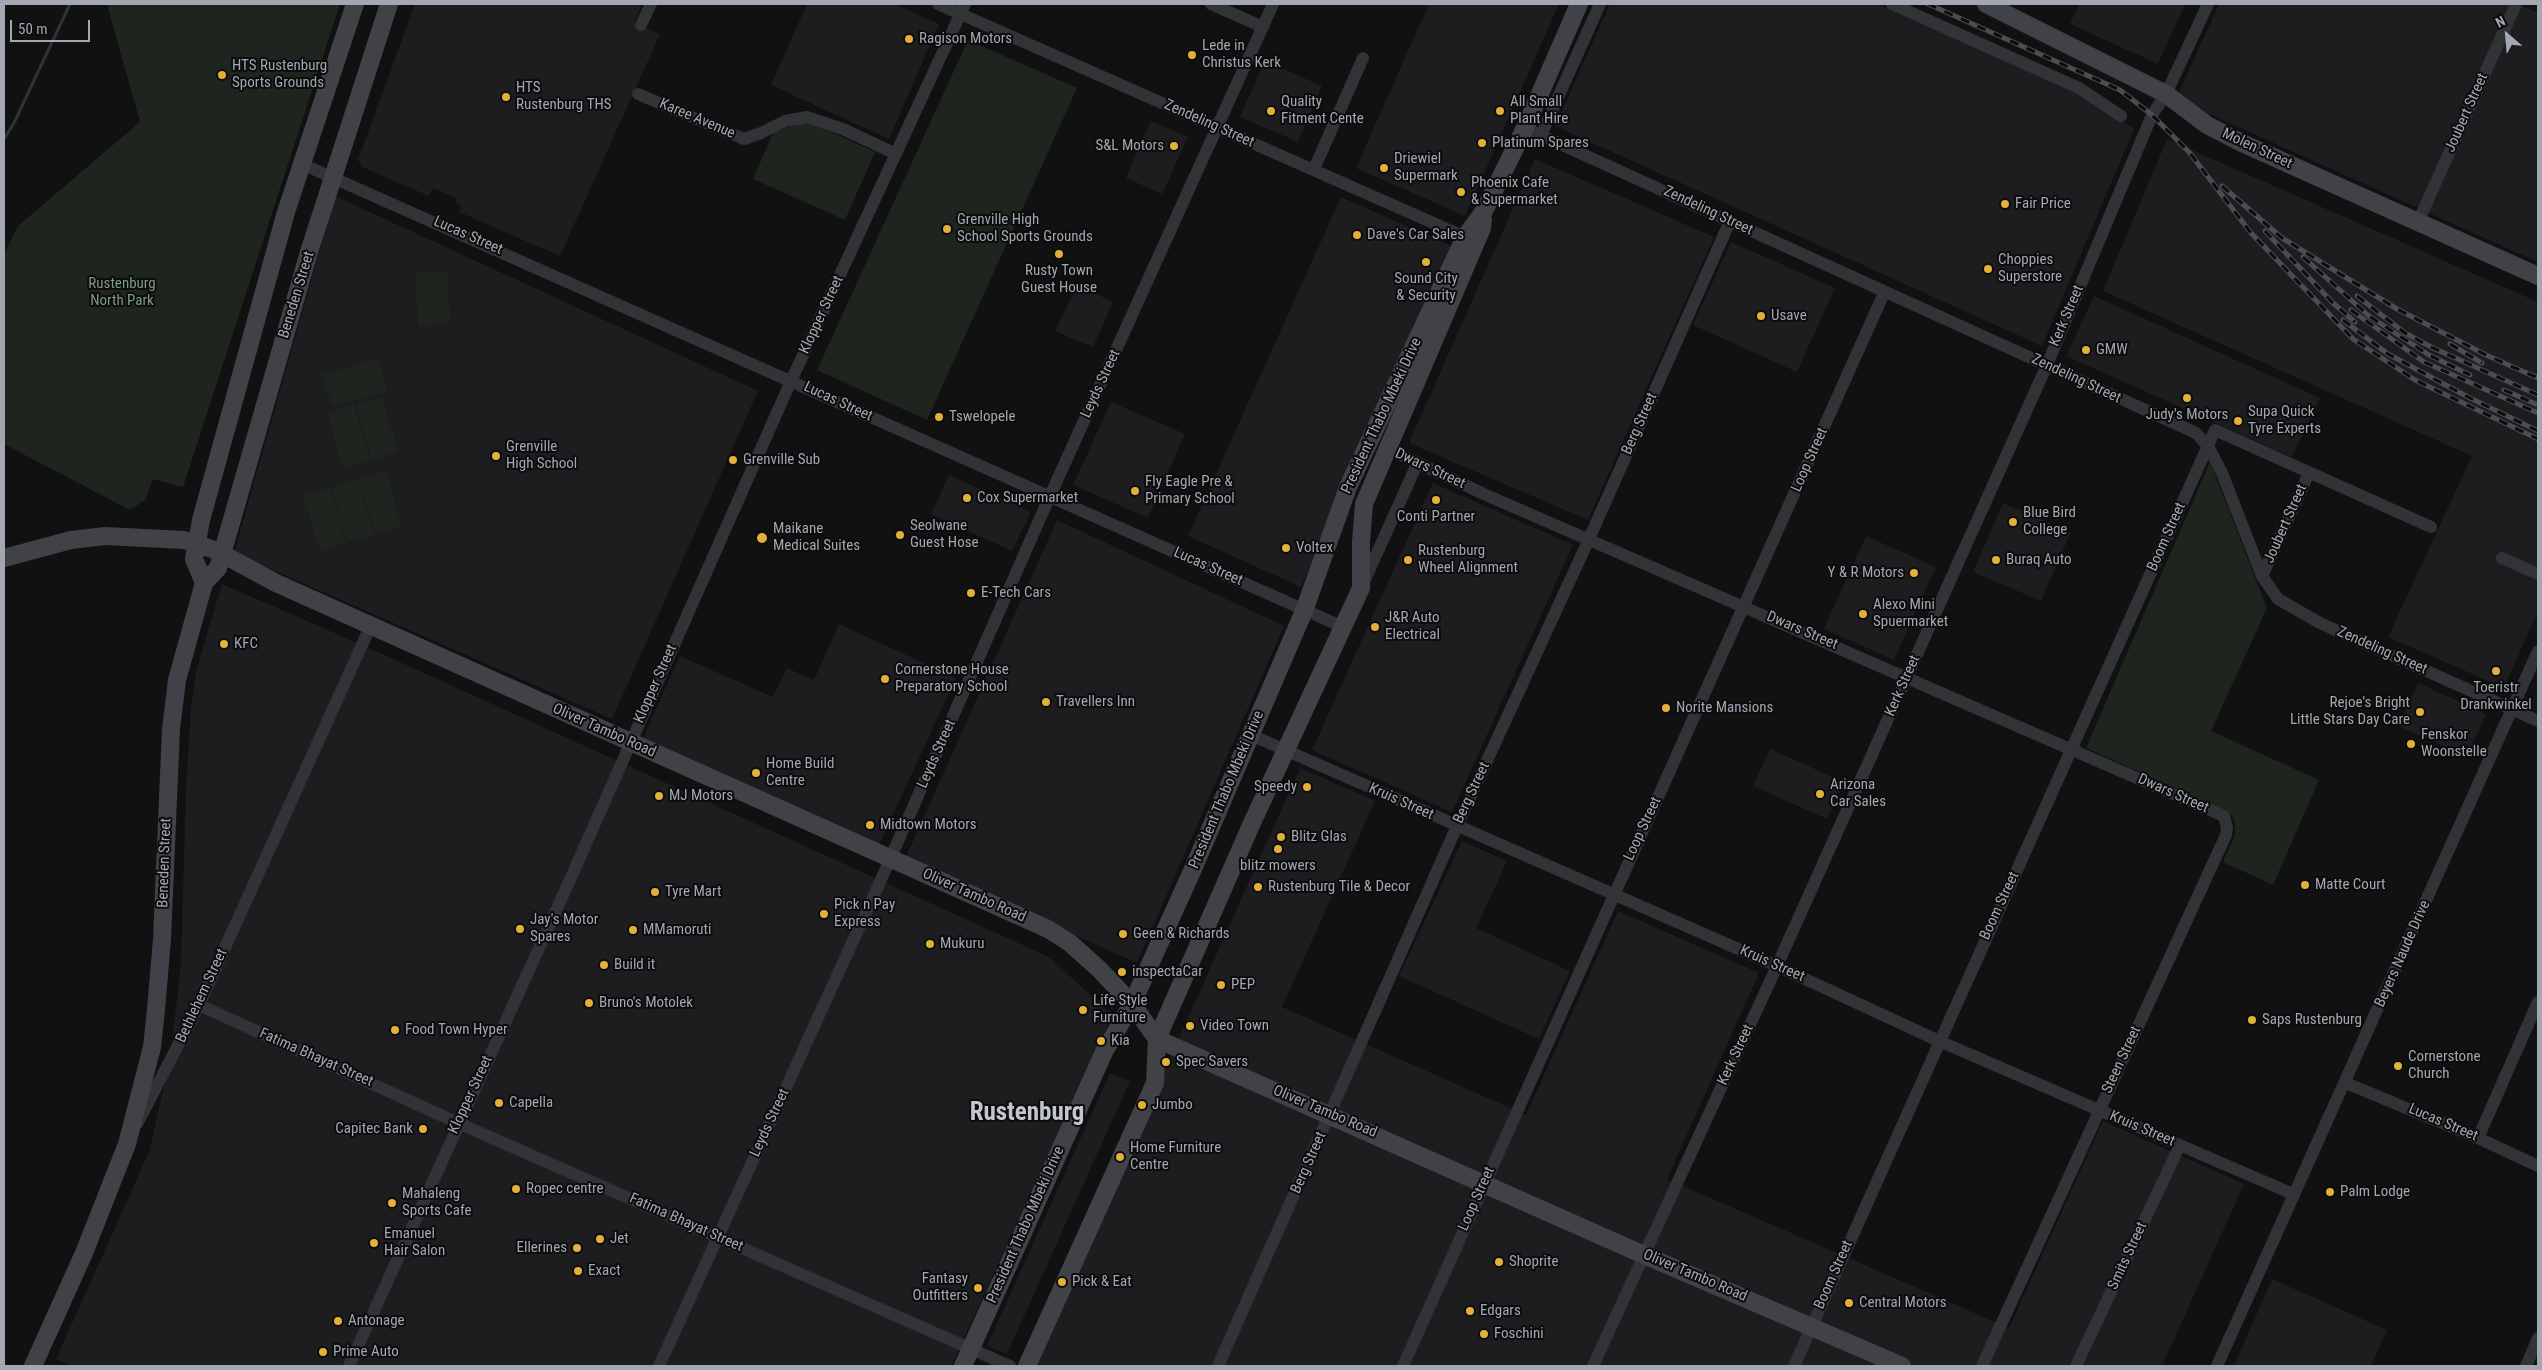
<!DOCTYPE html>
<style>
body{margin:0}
#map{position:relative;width:2542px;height:1370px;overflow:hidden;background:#111112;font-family:"Roboto Condensed",sans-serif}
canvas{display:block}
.frame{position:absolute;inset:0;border:5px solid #a3a7b2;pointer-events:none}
.north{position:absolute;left:2482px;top:10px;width:50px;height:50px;-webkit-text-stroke:4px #0c0c0d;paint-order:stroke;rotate:333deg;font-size:14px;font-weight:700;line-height:20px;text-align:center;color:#a3a7b2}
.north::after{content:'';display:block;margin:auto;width:18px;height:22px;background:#a3a7b2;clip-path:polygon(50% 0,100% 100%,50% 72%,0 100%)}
.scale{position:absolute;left:10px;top:20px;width:80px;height:22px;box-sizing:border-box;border:2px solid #a3a7b2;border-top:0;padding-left:6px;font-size:15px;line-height:18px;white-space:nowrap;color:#a3a7b2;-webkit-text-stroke:4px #0c0c0d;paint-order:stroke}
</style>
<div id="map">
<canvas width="2542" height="1370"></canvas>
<div class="frame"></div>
<div class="north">N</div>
<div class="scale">50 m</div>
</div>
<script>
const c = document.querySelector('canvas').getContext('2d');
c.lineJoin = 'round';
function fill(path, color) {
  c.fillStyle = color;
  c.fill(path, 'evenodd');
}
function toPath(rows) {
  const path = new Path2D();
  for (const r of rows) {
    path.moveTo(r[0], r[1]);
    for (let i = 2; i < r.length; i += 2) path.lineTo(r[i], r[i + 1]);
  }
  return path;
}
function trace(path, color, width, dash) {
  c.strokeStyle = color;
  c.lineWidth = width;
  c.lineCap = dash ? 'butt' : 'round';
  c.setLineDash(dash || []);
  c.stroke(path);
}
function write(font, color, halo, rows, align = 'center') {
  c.font = font + ' "Roboto Condensed",sans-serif';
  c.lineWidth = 4;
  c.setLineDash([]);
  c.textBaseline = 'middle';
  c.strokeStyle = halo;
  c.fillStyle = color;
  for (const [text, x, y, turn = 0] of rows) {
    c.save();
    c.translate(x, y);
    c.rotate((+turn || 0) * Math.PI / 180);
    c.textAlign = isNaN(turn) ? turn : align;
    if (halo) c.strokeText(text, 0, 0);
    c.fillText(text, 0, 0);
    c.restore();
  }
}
const built = toPath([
 [415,4,642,4,634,23,660,34,560,256,459,212,461,206,455,203,457,198,433,188,429,196,362,167,358,160],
 [807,4,894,4,939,24,889,139,771,85],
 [1429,4,1559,4,1465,216,1356,168],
 [1610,4,1878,4,2077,92,2134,129,2042,346,1555,126],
 [2079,4,2185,4,2158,64,2070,24],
 [2219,4,2518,4,2538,13,2538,262,2176,99],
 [1265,61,1322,86,1298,142,1240,117],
 [1151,121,1188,137,1162,194,1126,178],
 [2167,139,2538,302,2538,611,2504,688,2388,637,2472,456,2103,291],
 [1535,159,1714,237,1588,520,1409,443],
 [335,196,758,391,612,719,234,553],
 [1341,197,1454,247,1301,587,1188,536],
 [1731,242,1835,288,1797,372,1693,325],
 [1078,285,1113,302,1093,347,1055,331],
 [2094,296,2320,398,2292,457,2066,356],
 [1111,402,1185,434,1148,518,1073,485],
 [949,475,1031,512,1012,551,931,514],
 [1433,483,1573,545,1452,812,1312,750],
 [2003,503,2071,532,2041,601,1973,572],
 [1057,520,1284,626,1137,963,905,859],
 [1866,536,1936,567,1894,660,1824,629],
 [222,584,369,648,1049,957,1112,1015,951,1366,72,1366,56,1359,149,1152,170,1061,181,963,186,788,191,707,196,672],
 [839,624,956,678,878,847,642,740,680,656,773,697,787,668,814,680],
 [2418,683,2486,714,2467,756,2398,726],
 [1770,749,1844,782,1827,819,1753,786],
 [1300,768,1375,801,1282,1007,1526,1115,1618,911,1759,973,1667,1179,2009,1328,2103,1121,2244,1184,2162,1366,1032,1366],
 [1462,841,1507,861,1476,928,1570,971,1539,1039,1399,976],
 [1110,1073,1130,1081,1007,1354,987,1346],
 [2272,1279,2387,1330,2371,1366,2234,1366]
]);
const green = toPath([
 [107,4,340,4,183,487,153,479,145,500,130,510,4,444,4,254,19,225,140,122],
 [968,40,1077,88,927,420,817,370],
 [801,123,814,124,875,152,845,220,753,179,773,133],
 [447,271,450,324,418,326,415,273],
 [378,359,387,391,332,407,323,374],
 [382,397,398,452,372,460,356,404],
 [354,405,370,460,343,468,328,412],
 [2210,462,2267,608,2211,731,2319,780,2273,885,2223,862,2235,835,2235,822,2229,812,2086,748],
 [386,471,402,526,376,534,359,479],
 [358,479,374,535,347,542,331,487],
 [330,488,346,543,320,551,303,495]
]);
const stream = toPath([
 [4,139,14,123,70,4]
]);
const street = toPath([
 [938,4,1465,237,1470,244],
 [1211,4,1263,27],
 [1892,4,2079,88,2121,116],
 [641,25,651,4],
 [638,94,744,139,761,133,785,121,807,117,843,129,896,154],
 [1525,128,2196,433,2208,446,2222,473,2262,576,2278,599,2320,623,2538,721],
 [1541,135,1600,4],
 [302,164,1343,627],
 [1314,169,1363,58],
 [2418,222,2516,4],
 [1388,449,1486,495,2224,816,2227,828,2226,835,1982,1366],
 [2502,558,2538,574],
 [2262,576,2309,473],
 [1364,582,1417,464],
 [1251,735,1777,966,1939,1041,2293,1194],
 [199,1005,458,1123,1010,1366],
 [2346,1083,2478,1138,2538,1166],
 [137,1124,199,1005,371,625],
 [2478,1138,2538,1002],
 [349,1366,565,891,791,381,965,4],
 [659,1366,884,873,1049,498,1273,4],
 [1218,1366,1457,826,1589,539,1730,221],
 [1403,1366,1884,293],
 [1593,1366,1777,966,2047,365,2152,115,2166,94,2208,4],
 [1794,1366,2215,430,2431,527],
 [2076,1366,2180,1145],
 [2217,1366,2538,651],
 [2526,1366,2538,1338]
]);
const secondary = toPath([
 [1986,4,2166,94,2207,125,2242,143,2538,276],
 [4,558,71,540,105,536,184,540,215,550,276,583,1048,929,1070,943,1100,970,1132,1004,1157,1039,1644,1255,1902,1366],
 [204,583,194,559,201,520,286,212,355,4],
 [33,1366,84,1253,127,1144,152,1047,156,1010,162,939,171,729,177,680,204,583,218,568,309,252,389,4],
 [963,1366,1104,1052,1132,1004,1193,869,1304,611,1348,487,1465,237,1484,211,1525,128,1579,4],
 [1027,1366,1155,1083,1157,1039,1252,823,1361,588,1361,542,1364,504,1482,228,1483,220]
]);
const rail = toPath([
 [1928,4,2120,90,2152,115,2189,152,2251,233,2353,339,2415,380,2538,439],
 [2222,186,2282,238,2397,309,2486,355,2538,378],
 [2265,231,2333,303,2355,322],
 [2303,257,2369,316,2429,355,2470,375],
 [2357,296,2405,333,2433,348,2538,395],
 [2351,310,2424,362,2538,413],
 [2343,320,2388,354,2466,396,2538,431],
 [2450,344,2482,363],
 [2504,390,2538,405]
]);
const markers = [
 [909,39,5,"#e2b139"],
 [1192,55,5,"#e2b139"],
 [222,75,5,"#e2b139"],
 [506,97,5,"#e2b139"],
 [1271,111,5,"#e2b139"],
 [1500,111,5,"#e2b139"],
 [1482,143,5,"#e2b139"],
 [1174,146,5,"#e2b139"],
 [1384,168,5,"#e2b139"],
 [1461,192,5,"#e2b139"],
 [2005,204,5,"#e2b139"],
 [947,229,5,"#e2b139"],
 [1357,235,5,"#e2b139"],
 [1059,254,5,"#e2b139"],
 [1426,262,5,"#e2b139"],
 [1988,269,5,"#e2b139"],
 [1761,316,5,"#e2b139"],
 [2086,350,5,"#e2b139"],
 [2187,398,5,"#e2b139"],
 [939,417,5,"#e2b139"],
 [2238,421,5,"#e2b139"],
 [496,456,5,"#e2b139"],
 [733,460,5,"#e2b139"],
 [1135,491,5,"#e2b139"],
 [967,498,5,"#e2b139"],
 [1436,500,5,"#e2b139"],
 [2013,522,5,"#e2b139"],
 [900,535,5,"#e2b139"],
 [762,538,6,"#e2b139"],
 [1286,548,5,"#e2b139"],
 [1408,560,5,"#e2b139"],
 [1996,560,5,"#e2b139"],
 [1914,573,5,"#e2b139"],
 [971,593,5,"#e2b139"],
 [1863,614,5,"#e2b139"],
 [1375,627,5,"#e2b139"],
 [224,644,5,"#e2b139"],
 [2496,671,5,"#e2b139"],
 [885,679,5,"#e2b139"],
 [1046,702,5,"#e2b139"],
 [1666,708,5,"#e2b139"],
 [2420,712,5,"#e2b139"],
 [2411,744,5,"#e2b139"],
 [756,773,5,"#e2b139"],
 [1307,787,5,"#e2b139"],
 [1820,794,5,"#e2b139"],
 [659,796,5,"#e2b139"],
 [870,825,5,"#e2b139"],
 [1281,837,5,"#e2b139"],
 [1278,849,5,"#e2b139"],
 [2305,885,5,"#e2b139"],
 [1258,887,5,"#e2b139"],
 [655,892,5,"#e2b139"],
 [824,914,5,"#e2b139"],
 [520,929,5,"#e2b139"],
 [633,930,5,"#e2b139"],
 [1123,934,5,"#e2b139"],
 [930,944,5,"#e2b139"],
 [604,965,5,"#e2b139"],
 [1122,972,5,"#e2b139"],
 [1221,985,5,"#e2b139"],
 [589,1003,5,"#e2b139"],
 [1083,1010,5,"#e2b139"],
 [2252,1020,5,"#e2b139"],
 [1190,1026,5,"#e2b139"],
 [395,1030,5,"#e2b139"],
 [1101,1041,5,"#e2b139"],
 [1166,1062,5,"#e2b139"],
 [2398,1066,5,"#e2b139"],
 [499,1103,5,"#e2b139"],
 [1142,1105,5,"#e2b139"],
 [423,1129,5,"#e2b139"],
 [1120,1157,5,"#e2b139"],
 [516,1189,5,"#e2b139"],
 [2330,1192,5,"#e2b139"],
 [392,1203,5,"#e2b139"],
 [600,1239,5,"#e2b139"],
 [374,1243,5,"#e2b139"],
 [577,1248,5,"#e2b139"],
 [1499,1262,5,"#e2b139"],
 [578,1271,5,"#e2b139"],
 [1062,1282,5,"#e2b139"],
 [978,1288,5,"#e2b139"],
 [1849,1303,5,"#e2b139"],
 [1470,1311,5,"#e2b139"],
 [338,1321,5,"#e2b139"],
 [1484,1334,5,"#e2b139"],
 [323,1352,5,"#e2b139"]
];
const poiNames = [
 ["Ragison Motors",919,39],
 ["Lede in",1202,46],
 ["Christus Kerk",1202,63],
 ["HTS Rustenburg",232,66],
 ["Sports Grounds",232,83],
 ["HTS",516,88],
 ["Rustenburg THS",516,105],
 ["Quality",1281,102],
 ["Fitment Cente",1281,119],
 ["All Small",1510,102],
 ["Plant Hire",1510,119],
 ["Platinum Spares",1492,143],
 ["S&L Motors",1164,146,"right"],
 ["Driewiel",1394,159],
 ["Supermark",1394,176],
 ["Phoenix Cafe",1471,183],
 ["& Supermarket",1471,200],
 ["Fair Price",2015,204],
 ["Grenville High",957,220],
 ["School Sports Grounds",957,237],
 ["Dave's Car Sales",1367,235],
 ["Choppies",1998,260],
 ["Superstore",1998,277],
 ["Rusty Town",1059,271,"center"],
 ["Guest House",1059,288,"center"],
 ["Sound City",1426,279,"center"],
 ["& Security",1426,296,"center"],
 ["Usave",1771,316],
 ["GMW",2096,350],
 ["Supa Quick",2248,412],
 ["Tyre Experts",2248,429],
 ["Judy's Motors",2187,415,"center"],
 ["Tswelopele",949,417],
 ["Grenville",506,447],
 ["High School",506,464],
 ["Grenville Sub",743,460],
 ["Fly Eagle Pre &",1145,482],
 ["Primary School",1145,499],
 ["Cox Supermarket",977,498],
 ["Blue Bird",2023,513],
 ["College",2023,530],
 ["Conti Partner",1436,517,"center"],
 ["Seolwane",910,526],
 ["Guest Hose",910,543],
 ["Maikane",773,529],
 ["Medical Suites",773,546],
 ["Voltex",1296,548],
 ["Rustenburg",1418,551],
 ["Wheel Alignment",1418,568],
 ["Buraq Auto",2006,560],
 ["Y & R Motors",1904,573,"right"],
 ["E-Tech Cars",981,593],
 ["Alexo Mini",1873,605],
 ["Spuermarket",1873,622],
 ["J&R Auto",1385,618],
 ["Electrical",1385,635],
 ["KFC",234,644],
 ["Cornerstone House",895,670],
 ["Preparatory School",895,687],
 ["Toeristr",2496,688,"center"],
 ["Drankwinkel",2496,705,"center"],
 ["Travellers Inn",1056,702],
 ["Rejoe's Bright",2410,703,"right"],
 ["Little Stars Day Care",2410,720,"right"],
 ["Norite Mansions",1676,708],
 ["Fenskor",2421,735],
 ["Woonstelle",2421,752],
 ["Home Build",766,764],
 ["Centre",766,781],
 ["Arizona",1830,785],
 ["Car Sales",1830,802],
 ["Speedy",1297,787,"right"],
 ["MJ Motors",669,796],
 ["Midtown Motors",880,825],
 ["Blitz Glas",1291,837],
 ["blitz mowers",1278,866,"center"],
 ["Matte Court",2315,885],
 ["Rustenburg Tile & Decor",1268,887],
 ["Tyre Mart",665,892],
 ["Pick n Pay",834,905],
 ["Express",834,922],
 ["Jay's Motor",530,920],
 ["Spares",530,937],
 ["MMamoruti",643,930],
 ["Geen & Richards",1133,934],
 ["Mukuru",940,944],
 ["Build it",614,965],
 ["inspectaCar",1132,972],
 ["PEP",1231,985],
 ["Life Style",1093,1001],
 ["Furniture",1093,1018],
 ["Bruno's Motolek",599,1003],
 ["Saps Rustenburg",2262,1020],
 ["Video Town",1200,1026],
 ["Food Town Hyper",405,1030],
 ["Kia",1111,1041],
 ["Cornerstone",2408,1057],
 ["Church",2408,1074],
 ["Spec Savers",1176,1062],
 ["Capella",509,1103],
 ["Jumbo",1152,1105],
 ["Capitec Bank",413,1129,"right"],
 ["Home Furniture",1130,1148],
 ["Centre",1130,1165],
 ["Ropec centre",526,1189],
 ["Palm Lodge",2340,1192],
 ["Mahaleng",402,1194],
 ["Sports Cafe",402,1211],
 ["Emanuel",384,1234],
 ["Hair Salon",384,1251],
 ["Jet",610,1239],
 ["Ellerines",567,1248,"right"],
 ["Shoprite",1509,1262],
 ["Exact",588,1271],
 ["Fantasy",968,1279,"right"],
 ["Outfitters",968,1296,"right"],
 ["Pick & Eat",1072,1282],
 ["Central Motors",1859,1303],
 ["Edgars",1480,1311],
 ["Antonage",348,1321],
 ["Foschini",1494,1334],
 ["Prime Auto",333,1352]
];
const streetNames = [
 ["Joubert Street",2467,113,-66],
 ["Karee Avenue",697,119,23],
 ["Zendeling Street",1209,124,24],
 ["Molen Street",2257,149,25],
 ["Zendeling Street",1708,211,25],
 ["Lucas Street",468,236,24],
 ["Beneden Street",297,295,-73],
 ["Klopper Street",822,315,-65],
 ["Kerk Street",2067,316,-67],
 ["Zendeling Street",2076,379,25],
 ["Leyds Street",1101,384,-65],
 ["Lucas Street",838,402,25],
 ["President Thabo Mbeki Drive",1382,416,-65],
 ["Berg Street",1640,424,-66],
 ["Loop Street",1810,460,-66],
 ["Dwars Street",1430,469,25],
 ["Joubert Street",2286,524,-66],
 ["Boom Street",2167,537,-66],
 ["Lucas Street",1208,567,24],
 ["Dwars Street",1802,631,23],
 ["Zendeling Street",2382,651,24],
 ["Klopper Street",656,684,-66],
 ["Kerk Street",1903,686,-66],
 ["Oliver Tambo Road",604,731,24],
 ["Leyds Street",937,754,-66],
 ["President Thabo Mbeki Drive",1227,790,-67],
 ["Berg Street",1472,793,-65],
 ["Dwars Street",2173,794,24],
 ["Kruis Street",1401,802,24],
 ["Loop Street",1643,829,-65],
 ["Beneden Street",165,863,-88],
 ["Oliver Tambo Road",974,896,24],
 ["Boom Street",2000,906,-65],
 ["Beyers Naude Drive",2403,954,-66],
 ["Kruis Street",1772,964,24],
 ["Bethlehem Street",202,996,-65],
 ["Kerk Street",1736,1055,-65],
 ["Fatima Bhayat Street",316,1058,24],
 ["Steen Street",2122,1060,-65],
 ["Klopper Street",471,1095,-65],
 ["Oliver Tambo Road",1325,1112,23],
 ["Leyds Street",770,1123,-65],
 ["Lucas Street",2443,1123,23],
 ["Kruis Street",2142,1129,23],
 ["Berg Street",1309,1163,-66],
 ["Loop Street",1477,1199,-66],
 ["Fatima Bhayat Street",686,1223,24],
 ["President Thabo Mbeki Drive",1026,1225,-66],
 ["Smits Street",2128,1256,-65],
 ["Boom Street",1834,1275,-66],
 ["Oliver Tambo Road",1695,1276,23]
];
const parkNames = [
 ["Rustenburg",122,284],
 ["North Park",122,301]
];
const townNames = [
 ["Rustenburg",1027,1114]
];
fill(built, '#1d1d1f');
fill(green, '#1e251f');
trace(stream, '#2c333a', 3);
trace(street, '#323337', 12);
trace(secondary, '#414247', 18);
trace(rail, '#4c4d52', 5);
trace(rail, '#0c0c0d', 3, [9]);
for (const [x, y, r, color] of markers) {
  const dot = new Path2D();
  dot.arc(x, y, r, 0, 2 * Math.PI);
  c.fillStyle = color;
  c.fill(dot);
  trace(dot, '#0c0c0d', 2);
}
write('15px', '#a3a7b2', '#0c0c0d', poiNames, 'left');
write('15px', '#a3a7b2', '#0c0c0d', streetNames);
write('15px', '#7c9c7f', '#0c0c0d', parkNames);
write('bold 25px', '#c4c6ce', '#0c0c0d', townNames);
</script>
